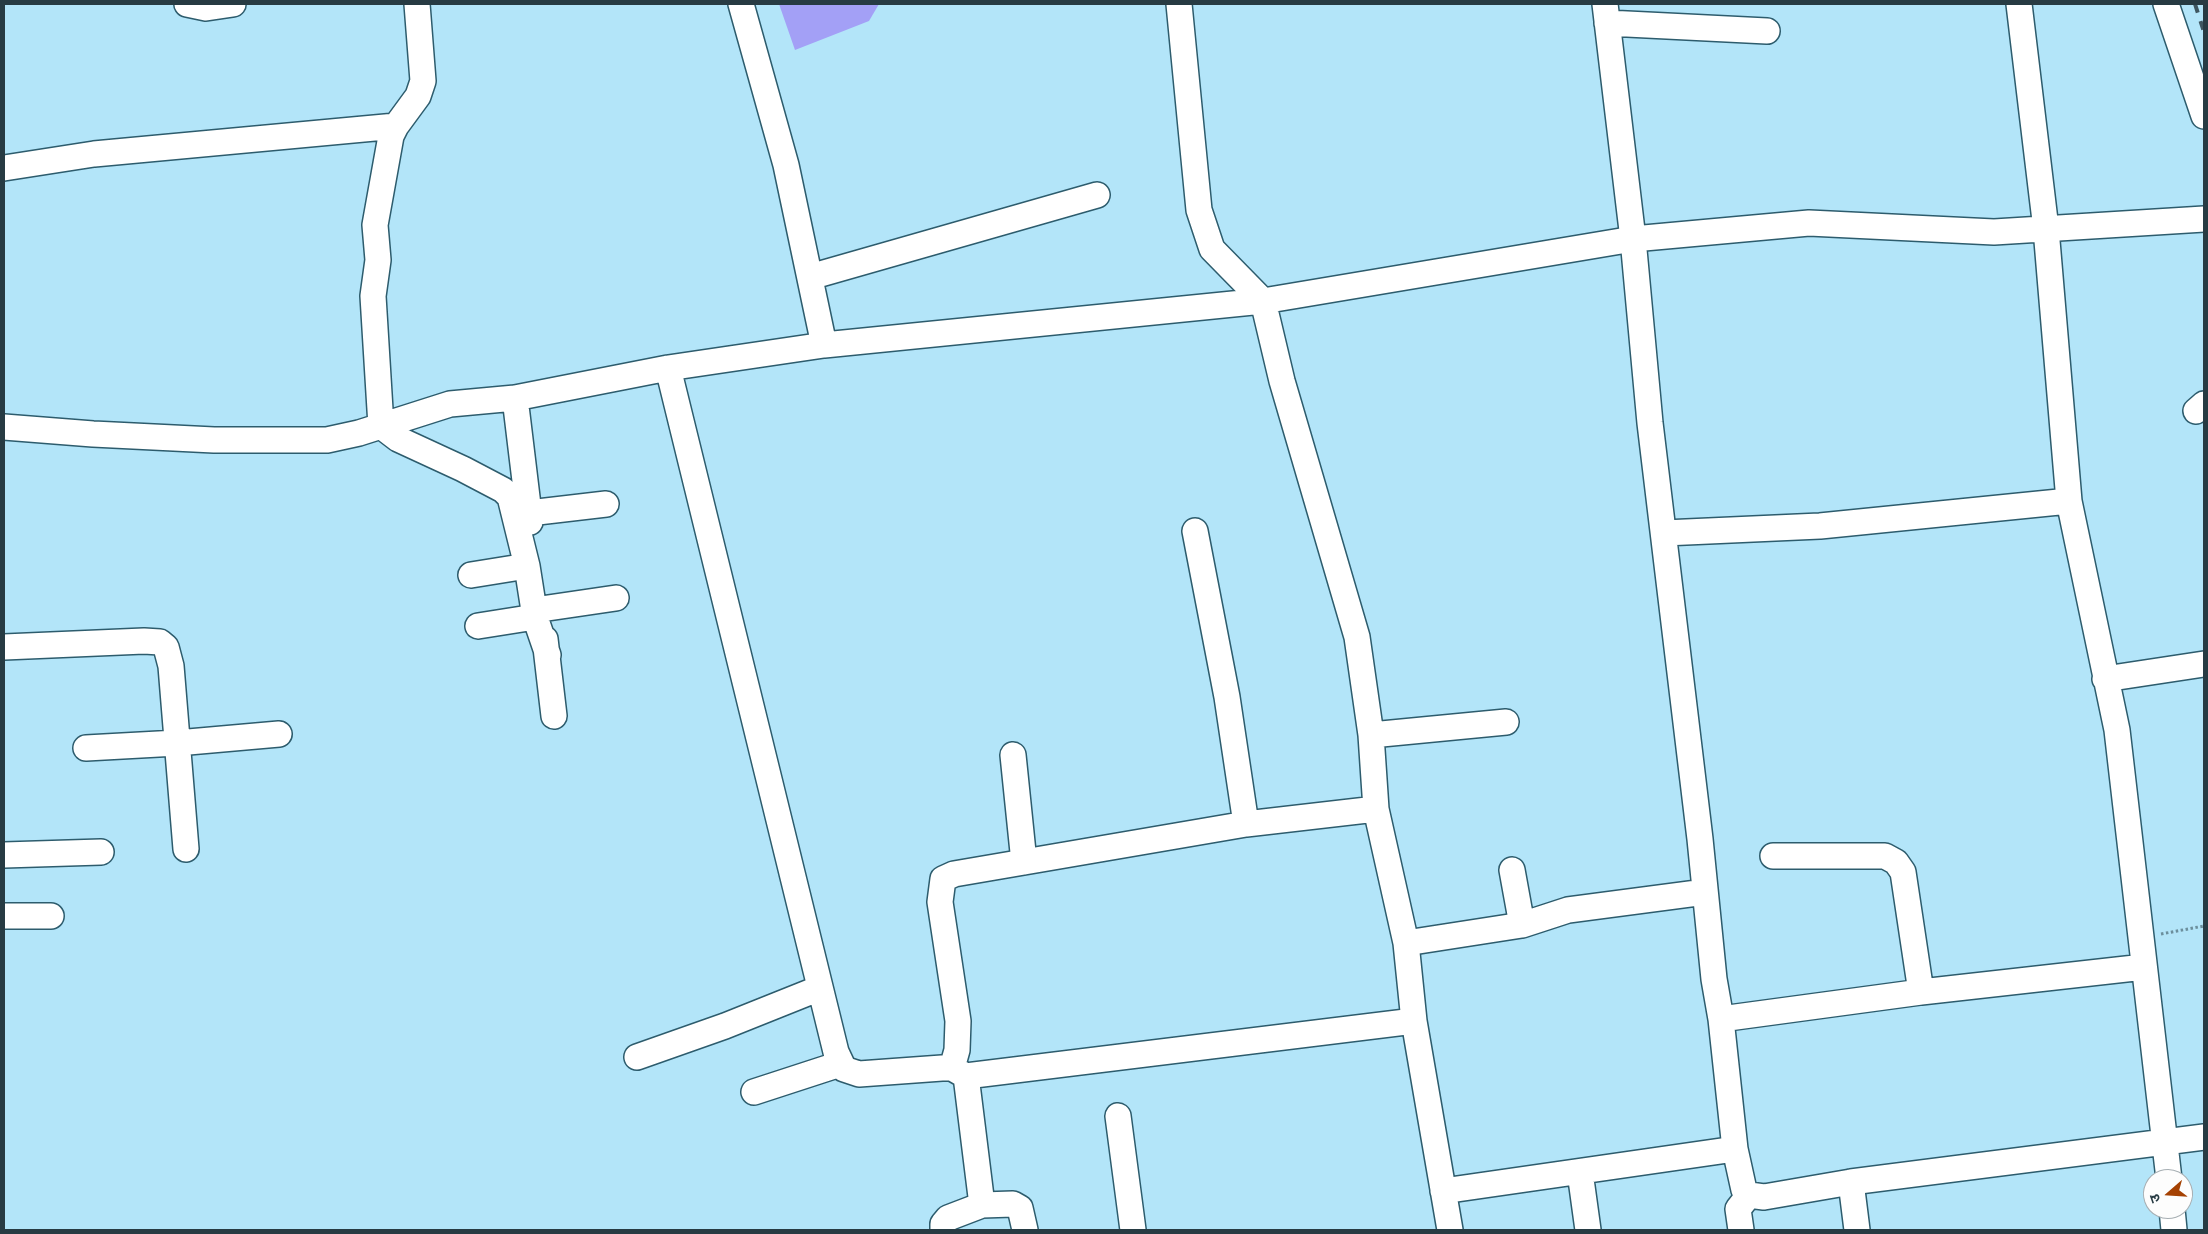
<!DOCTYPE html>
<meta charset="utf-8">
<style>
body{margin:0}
#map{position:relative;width:2208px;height:1234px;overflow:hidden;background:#b3e5f9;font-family:"Roboto Condensed","Noto Sans Devanagari",sans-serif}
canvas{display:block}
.frame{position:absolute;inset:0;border:5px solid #273b43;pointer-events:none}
.north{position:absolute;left:2143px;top:1169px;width:50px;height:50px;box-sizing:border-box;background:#fdfdfd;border:1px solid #a7afb3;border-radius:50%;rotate:251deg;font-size:14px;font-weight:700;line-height:20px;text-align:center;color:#273b43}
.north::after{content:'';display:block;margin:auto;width:18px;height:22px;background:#a54203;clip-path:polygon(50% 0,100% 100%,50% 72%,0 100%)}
</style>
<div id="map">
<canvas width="2208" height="1234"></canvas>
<div class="frame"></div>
<div class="north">उ</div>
</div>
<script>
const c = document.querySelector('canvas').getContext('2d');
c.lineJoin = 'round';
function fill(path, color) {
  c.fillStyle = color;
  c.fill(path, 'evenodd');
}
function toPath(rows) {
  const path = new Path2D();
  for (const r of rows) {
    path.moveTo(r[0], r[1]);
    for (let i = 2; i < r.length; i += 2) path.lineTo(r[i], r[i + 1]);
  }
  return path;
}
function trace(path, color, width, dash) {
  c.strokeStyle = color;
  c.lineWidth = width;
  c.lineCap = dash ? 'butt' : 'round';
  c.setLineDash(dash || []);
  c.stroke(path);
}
const water = toPath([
 [779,4,879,4,869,21,795,50]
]);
const path = toPath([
 [2161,934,2204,926]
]);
const minor = toPath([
 [187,4,206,8,233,4],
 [417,4,423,81,418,96,396,126,391,136,375,225,378,260,373,296,381,426,398,439,463,469,503,490,510,497,527,566,535,617,548,655],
 [741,4,786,165,824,345],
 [1179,4,1199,210,1212,249,1263,301,1282,381,1357,637,1371,735,1376,809,1406,943,1414,1021,1450,1230],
 [1605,4,1633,239,1650,423,1700,839,1714,979,1721,1019,1735,1149,1744,1190,1749,1195,1764,1197,1851,1182,2204,1137],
 [2019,4,2046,229,2069,501,2117,730,2169,1179],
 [2166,4,2204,116],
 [1607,23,1767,31],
 [4,168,94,154,396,126],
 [810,277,1097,195],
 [668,368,836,1052,844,1069,859,1074,942,1068,952,1068,966,1076,1414,1021],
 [515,398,530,522],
 [2196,411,2204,404],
 [4,427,93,434,214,440,327,440,359,433,450,404,515,398,668,368,824,345,1263,301,1633,239,1809,223,1994,232,2204,219],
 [529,513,606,504],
 [1195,531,1227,697,1246,824],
 [1664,533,1820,526,2069,501],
 [471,575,527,566],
 [541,609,616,598],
 [478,626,535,617],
 [545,639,554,716],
 [4,647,144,641,160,642,166,647,171,666,186,849],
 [2105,679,2204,664],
 [1371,735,1506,722],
 [86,748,177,743,279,734],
 [1013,755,1024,862],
 [4,855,101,852],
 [1773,856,1885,856,1896,862,1903,872,1921,992],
 [1512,870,1522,925],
 [4,916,51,916],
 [1406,943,1522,925,1568,910,1705,892],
 [1721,1019,1921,992,2144,967],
 [637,1057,725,1026,820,988],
 [952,1068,957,1050,958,1021,940,902,943,879,954,874,1246,824,1376,809],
 [754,1092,840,1064],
 [1118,1116,1133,1230],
 [1580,1172,1588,1230],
 [1851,1182,1857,1230],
 [1443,1191,1735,1149],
 [982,1205,1013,1204,1020,1208,1025,1230],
 [2172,1209,2174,1230],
 [943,1230,943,1224,948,1218,982,1205,966,1076],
 [1741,1230,1738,1209,1749,1195]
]);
const rail = toPath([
 [2195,4,2204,32]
]);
fill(water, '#a3a0f6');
trace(minor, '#2d5c6d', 28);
trace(path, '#6c8f9d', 3, [2.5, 2.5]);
trace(minor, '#fff', 25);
trace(rail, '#3e5660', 4, [9, 9]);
</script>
